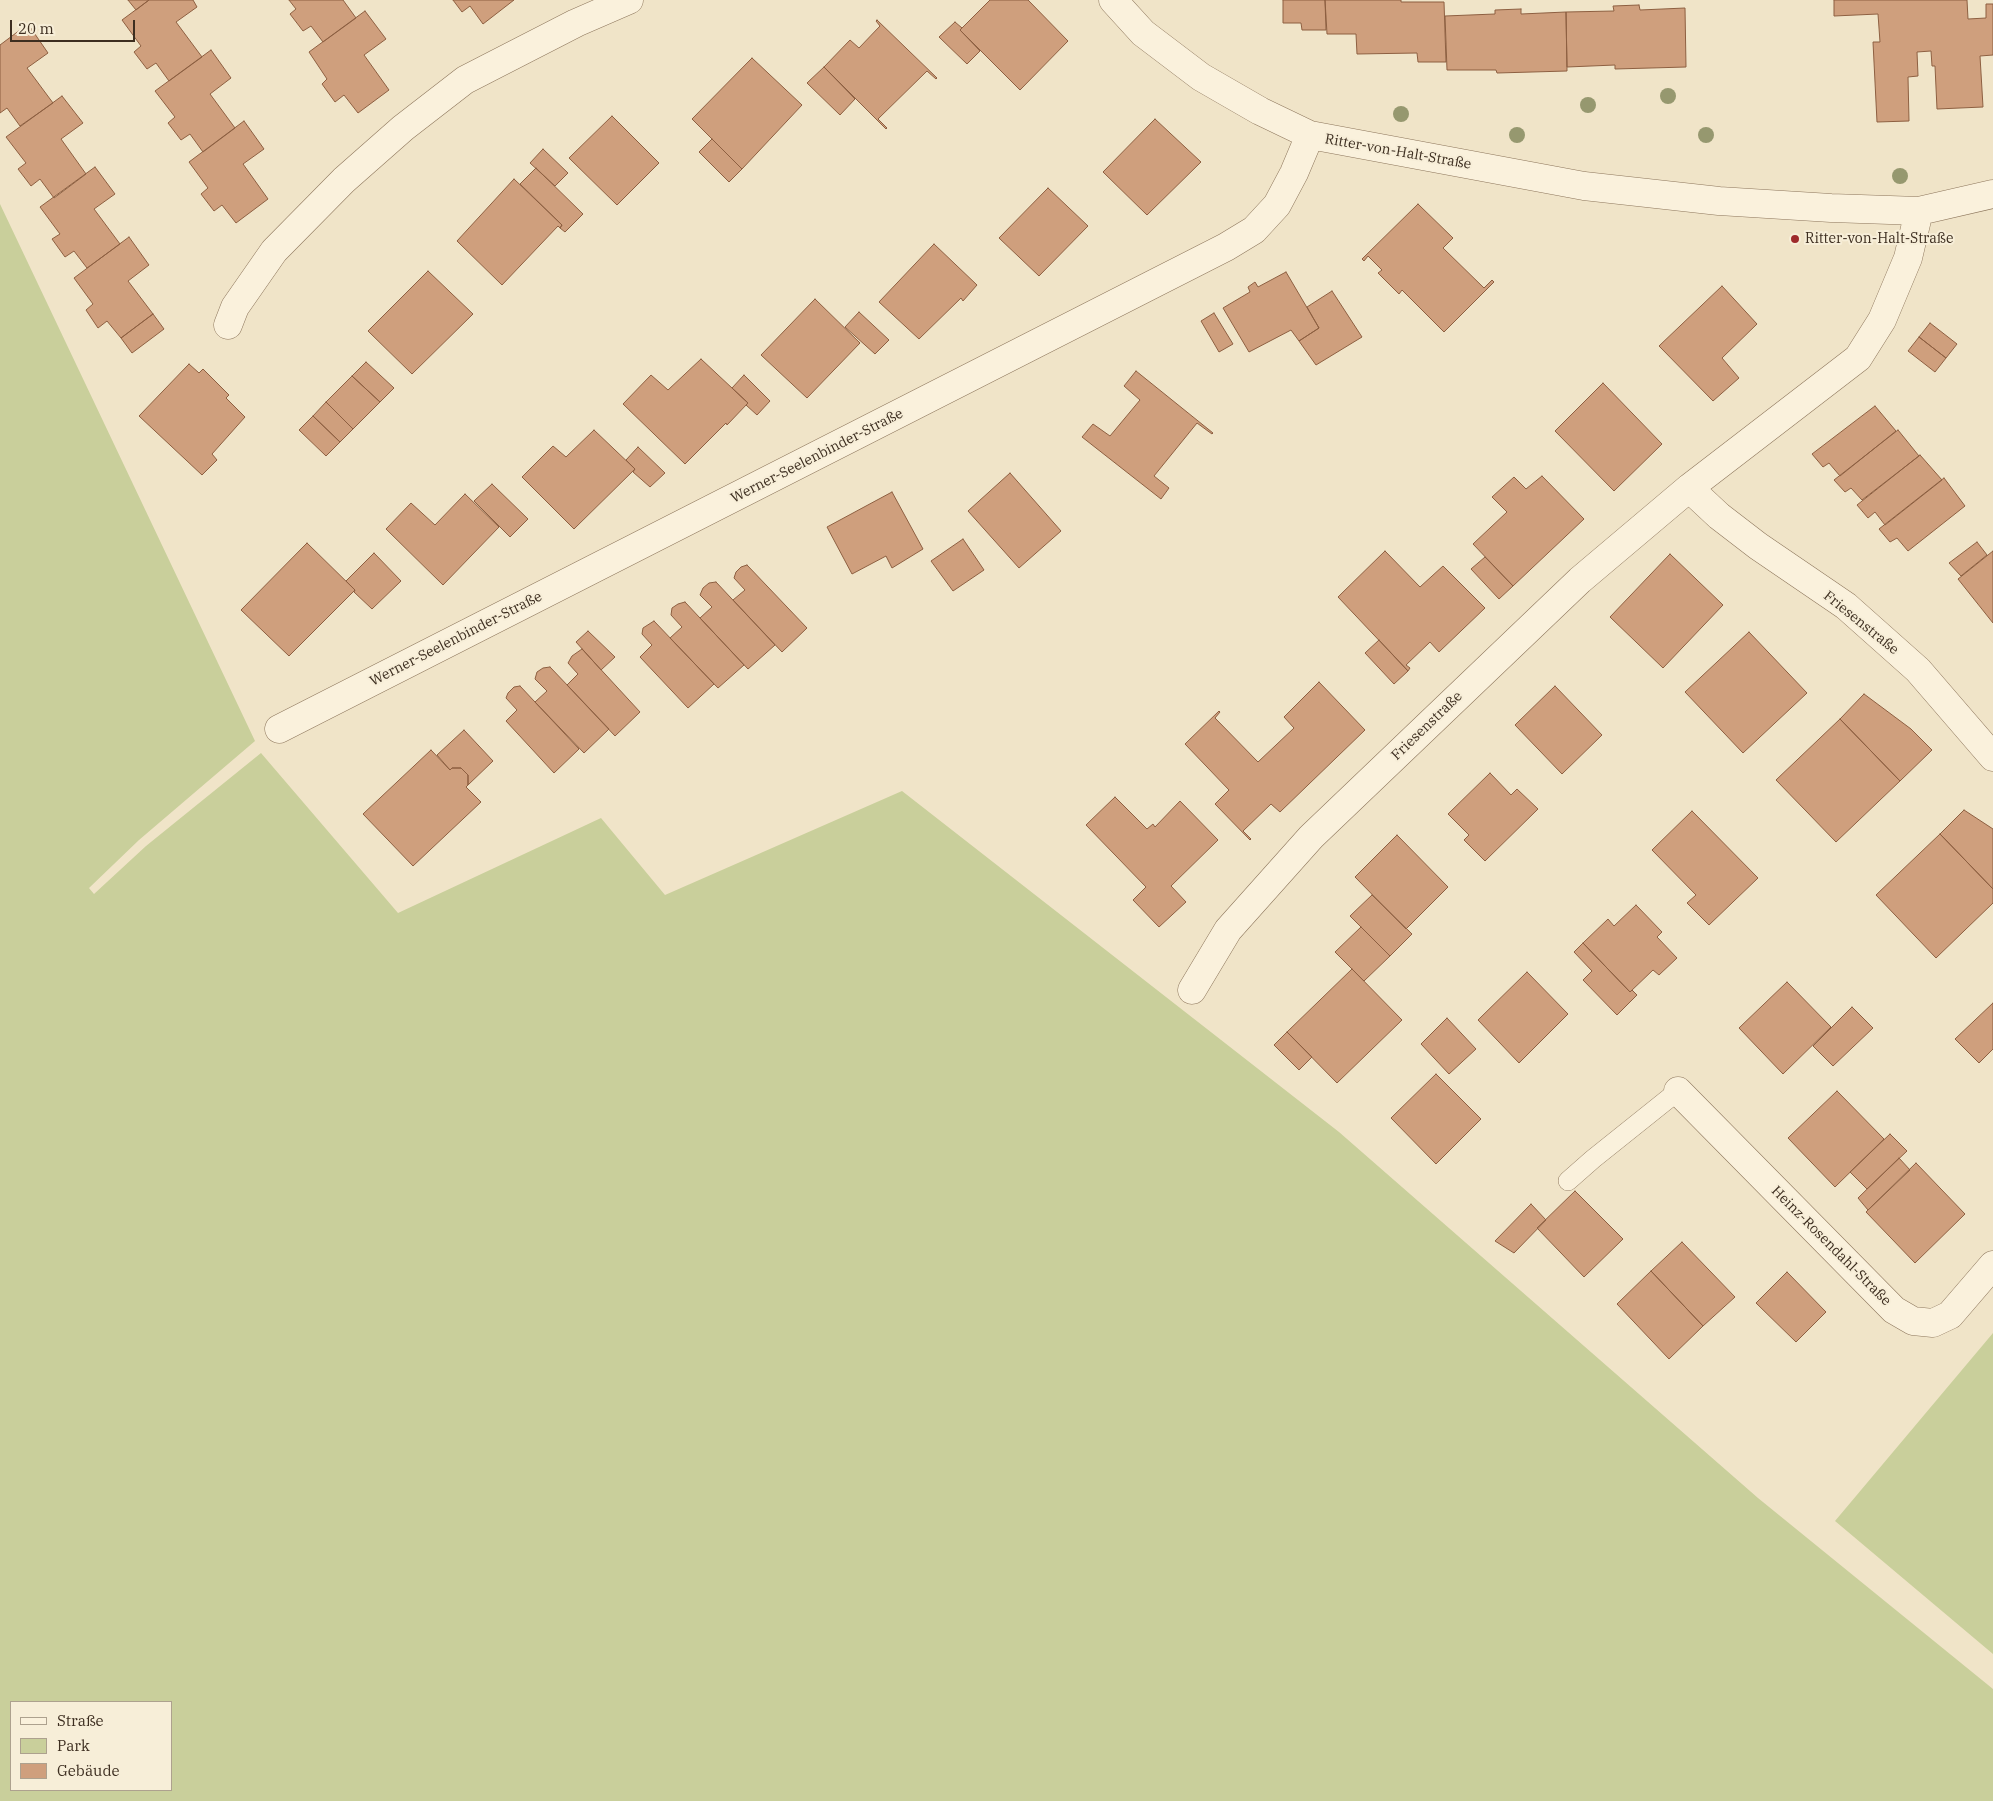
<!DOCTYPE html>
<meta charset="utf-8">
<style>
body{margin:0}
#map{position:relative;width:1993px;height:1801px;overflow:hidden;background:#f0e4c8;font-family:"IBM Plex Serif",serif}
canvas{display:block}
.legend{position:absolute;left:10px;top:1701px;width:162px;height:90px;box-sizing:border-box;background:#f7eed8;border:1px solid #ada18e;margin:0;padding:6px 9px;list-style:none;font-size:15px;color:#3d2e20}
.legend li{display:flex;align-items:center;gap:10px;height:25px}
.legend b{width:25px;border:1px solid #ada18e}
.scale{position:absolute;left:10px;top:20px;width:125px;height:22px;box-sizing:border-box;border:2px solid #3d2e20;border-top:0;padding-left:6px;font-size:15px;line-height:18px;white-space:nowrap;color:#3d2e20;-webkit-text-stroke:4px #f7eed8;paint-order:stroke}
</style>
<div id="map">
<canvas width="1993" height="1801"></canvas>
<ul class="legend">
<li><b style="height:6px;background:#faf1dc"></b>Straße</li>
<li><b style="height:14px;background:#c9cf9b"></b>Park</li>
<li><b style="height:14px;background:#cf9f7d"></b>Gebäude</li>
</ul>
<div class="scale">20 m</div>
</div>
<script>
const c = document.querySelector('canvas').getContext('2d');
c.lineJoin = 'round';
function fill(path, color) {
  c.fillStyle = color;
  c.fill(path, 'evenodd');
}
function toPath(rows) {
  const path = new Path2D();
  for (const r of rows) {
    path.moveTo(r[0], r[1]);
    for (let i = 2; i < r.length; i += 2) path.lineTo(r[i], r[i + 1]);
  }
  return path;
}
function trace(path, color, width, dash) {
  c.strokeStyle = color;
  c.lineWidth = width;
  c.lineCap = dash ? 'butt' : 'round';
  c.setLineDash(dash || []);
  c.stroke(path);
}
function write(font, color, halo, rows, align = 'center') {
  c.font = font + ' "IBM Plex Serif",serif';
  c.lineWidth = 4;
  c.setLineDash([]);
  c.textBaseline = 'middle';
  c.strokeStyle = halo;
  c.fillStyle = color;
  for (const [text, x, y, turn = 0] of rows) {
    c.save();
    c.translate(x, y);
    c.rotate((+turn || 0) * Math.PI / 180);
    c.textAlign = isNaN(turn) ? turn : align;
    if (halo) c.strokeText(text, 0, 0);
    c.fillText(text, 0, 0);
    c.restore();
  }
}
const green = toPath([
 [0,204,255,741,139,840,89,888,94,894,146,846,261,753,398,913,601,818,665,895,902,791,1339,1132,1758,1498,1993,1689,1993,1801,0,1801],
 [11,1702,171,1702,171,1790,11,1790],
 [1993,1333,1993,1654,1835,1521]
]);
const building = toPath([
 [128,0,149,0,136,10,128,0],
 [149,0,193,0,197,7,176,22,202,57,169,81,156,63,147,69,134,52,141,46,122,20,149,0],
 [289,0,343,0,356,18,323,42,311,26,303,31,290,14,296,9,289,0],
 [453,0,514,0,483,24,470,6,462,12,453,0],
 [990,0,1028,0,1068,41,1020,90,960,30,990,0],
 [1283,0,1325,0,1326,30,1302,30,1301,23,1283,23,1283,0],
 [1325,0,1401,0,1401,2,1444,2,1446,62,1418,62,1417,53,1357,54,1356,34,1327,34,1325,0],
 [1834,0,1967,0,1968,19,1986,18,1986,4,1993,4,1993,55,1980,56,1983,107,1937,109,1935,66,1932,66,1931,51,1917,52,1918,76,1908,77,1909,121,1877,122,1873,42,1880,42,1878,14,1834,16,1834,0],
 [1639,5,1640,10,1685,8,1686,67,1615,69,1615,65,1567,67,1566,12,1614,11,1613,6,1639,5],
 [1521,9,1521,14,1566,12,1567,71,1497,73,1496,70,1447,70,1445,16,1495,14,1495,10,1521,9],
 [365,11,386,39,364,55,389,90,358,113,344,95,335,102,322,84,327,79,309,52,365,11],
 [877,20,937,78,936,79,927,71,878,119,887,128,886,129,824,67,850,40,859,48,880,26,876,21,877,20],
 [955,22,962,28,960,30,980,51,967,64,939,37,955,22],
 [28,24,48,53,27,68,53,103,20,126,7,108,0,113,0,45,28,24],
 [211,50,231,78,210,94,235,128,203,152,190,134,181,140,168,123,175,117,155,91,211,50],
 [752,58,802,105,742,169,692,119,752,58],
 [824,67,855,99,840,115,807,83,824,67],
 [62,96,83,123,61,139,86,174,54,198,40,179,31,186,18,169,26,163,6,137,62,96],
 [612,116,659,163,617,205,569,158,612,116],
 [1155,119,1201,162,1147,215,1103,172,1155,119],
 [244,121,264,149,243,164,268,199,236,223,222,205,214,211,201,194,208,188,189,162,244,121],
 [712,139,742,169,729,182,699,152,712,139],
 [543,149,568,173,555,186,530,163,543,149],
 [95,167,115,194,94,209,120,244,87,268,74,251,65,257,52,239,60,234,40,207,95,167],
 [536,168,583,214,565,232,560,228,562,225,520,184,536,168],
 [514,179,562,225,560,228,558,226,502,285,457,241,514,179],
 [1048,188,1088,226,1039,276,999,238,1048,188],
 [1418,204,1453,238,1443,248,1484,288,1492,280,1494,282,1444,332,1402,290,1399,294,1378,273,1382,270,1368,256,1364,261,1362,259,1418,204],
 [129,237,149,265,128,281,153,314,121,338,107,321,98,328,86,310,93,304,74,278,129,237],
 [934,244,977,285,963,301,961,298,919,339,879,302,934,244],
 [428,271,473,314,412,374,368,331,428,271],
 [1286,272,1319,328,1299,341,1291,330,1249,352,1223,308,1250,292,1248,287,1255,282,1258,287,1286,272],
 [1722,286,1757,324,1722,358,1739,378,1713,401,1659,346,1722,286],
 [1332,291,1362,337,1316,365,1299,341,1319,328,1307,307,1332,291],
 [815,299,860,343,807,398,761,355,815,299],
 [859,312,889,340,875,354,845,327,859,312],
 [1214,313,1233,344,1219,352,1201,321,1214,313],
 [153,314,164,329,132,353,121,338,153,314],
 [1930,323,1957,344,1946,358,1919,337,1930,323],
 [1919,337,1946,358,1935,372,1908,351,1919,337],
 [701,359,748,403,727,425,726,423,685,464,623,404,651,375,668,390,701,359],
 [366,362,394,388,380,402,352,376,366,362],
 [189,364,199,373,203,369,229,395,226,398,245,417,212,454,217,460,202,475,139,416,189,364],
 [1136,371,1213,433,1212,434,1197,423,1154,476,1169,488,1161,499,1082,437,1093,424,1110,436,1140,400,1124,386,1136,371],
 [744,375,770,401,757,415,746,405,748,403,732,388,744,375],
 [352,376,380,402,353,429,326,402,352,376],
 [1603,383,1662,444,1614,491,1555,431,1603,383],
 [326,402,353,429,340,442,313,416,326,402],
 [1875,406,1896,431,1840,476,1829,463,1823,467,1812,454,1875,406],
 [313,416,340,442,326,456,299,430,313,416],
 [594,430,635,469,574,529,522,477,553,446,566,457,594,430],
 [1898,430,1919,456,1862,500,1851,488,1845,492,1834,480,1898,430],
 [638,447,665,473,650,487,633,472,635,469,626,460,638,447],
 [1920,455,1942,480,1885,525,1875,512,1868,518,1857,505,1920,455],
 [1010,473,1061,531,1019,568,968,511,1010,473],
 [1542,476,1584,519,1513,586,1473,544,1507,512,1492,497,1514,477,1526,489,1542,476],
 [1944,478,1965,506,1908,551,1897,538,1890,542,1879,529,1944,478],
 [492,484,528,519,510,537,474,501,492,484],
 [892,492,923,549,892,568,886,556,852,574,827,527,892,492],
 [465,494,499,527,443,585,386,529,411,503,435,525,465,494],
 [963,539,984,570,953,591,931,561,963,539],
 [1977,542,1987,555,1961,576,1949,563,1977,542],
 [307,543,355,590,289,656,241,610,307,543],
 [1385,551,1420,587,1443,566,1485,608,1439,652,1430,642,1406,665,1410,668,1408,671,1338,597,1385,551],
 [1993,551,1993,623,1958,579,1993,551],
 [374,553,401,581,372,609,354,592,355,590,346,581,374,553],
 [1670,554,1723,605,1663,668,1610,617,1670,554],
 [1485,557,1513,586,1499,599,1471,569,1485,557],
 [747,565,807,628,782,652,733,600,745,590,734,578,736,572,741,567,747,565],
 [716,582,775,645,748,669,700,618,712,607,700,595,703,588,709,583,716,582],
 [685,602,744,665,718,688,670,638,682,627,671,615,672,608,678,604,685,602],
 [654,621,714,684,688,708,640,657,652,645,642,634,643,628,654,621],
 [588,631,615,657,601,670,576,642,588,631],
 [1749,632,1807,693,1743,753,1685,692,1749,632],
 [1379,640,1408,671,1394,684,1365,653,1379,640],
 [582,649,640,712,615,736,567,685,578,674,568,663,572,656,582,649],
 [550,667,609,729,584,753,535,702,547,691,535,679,537,672,543,668,550,667],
 [1319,682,1365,730,1280,812,1271,804,1243,831,1251,839,1250,840,1215,804,1229,790,1185,744,1219,711,1220,712,1215,718,1258,762,1294,728,1284,717,1319,682],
 [520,686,579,749,554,773,506,721,517,710,506,698,508,693,514,687,520,686],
 [1555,686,1602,735,1562,774,1515,725,1555,686],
 [1864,694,1911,729,1932,750,1900,781,1840,719,1864,694],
 [1840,719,1900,781,1836,842,1776,780,1840,719],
 [464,730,493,761,468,785,468,775,461,768,452,768,450,770,437,755,464,730],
 [431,750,450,770,452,768,461,768,468,775,468,785,466,787,481,802,413,866,363,814,431,750],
 [1490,773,1511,795,1517,789,1538,809,1485,861,1464,840,1469,835,1448,814,1490,773],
 [1115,797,1147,829,1153,824,1155,827,1180,801,1218,840,1171,886,1186,902,1159,927,1133,900,1146,887,1086,825,1115,797],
 [1964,810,1993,829,1993,889,1940,834,1964,810],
 [1692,811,1758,878,1709,925,1687,903,1696,895,1652,850,1692,811],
 [1940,834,1993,889,1993,903,1936,958,1876,895,1940,834],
 [1397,835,1448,887,1406,929,1355,877,1397,835],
 [1372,895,1412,934,1390,956,1350,916,1372,895],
 [1636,905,1662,932,1657,937,1677,958,1659,975,1653,970,1630,992,1583,943,1608,919,1614,926,1636,905],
 [1361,927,1390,956,1364,981,1335,952,1361,927],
 [1583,943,1630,992,1632,990,1637,995,1617,1015,1583,980,1592,971,1574,952,1583,943],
 [1352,969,1402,1020,1337,1083,1287,1032,1352,969],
 [1527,972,1568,1014,1519,1063,1478,1020,1527,972],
 [1787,982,1831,1027,1783,1074,1739,1028,1787,982],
 [1993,1003,1993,1049,1979,1063,1955,1039,1993,1003],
 [1852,1007,1873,1028,1833,1066,1813,1046,1852,1007],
 [1447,1018,1476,1049,1449,1074,1421,1044,1447,1018],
 [1287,1032,1312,1057,1299,1070,1274,1045,1287,1032],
 [1436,1074,1481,1119,1436,1164,1391,1118,1436,1074],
 [1837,1091,1884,1139,1835,1187,1788,1138,1837,1091],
 [1890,1134,1907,1151,1867,1189,1850,1172,1890,1134],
 [1899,1158,1910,1170,1868,1210,1858,1198,1899,1158],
 [1916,1163,1965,1214,1915,1263,1866,1212,1916,1163],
 [1575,1191,1623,1239,1584,1277,1537,1228,1575,1191],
 [1531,1204,1546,1220,1514,1253,1495,1241,1531,1204],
 [1682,1242,1735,1297,1703,1326,1651,1271,1682,1242],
 [1651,1271,1703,1326,1669,1359,1617,1304,1651,1271],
 [1787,1272,1826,1312,1796,1342,1756,1303,1787,1272]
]);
const lane = toPath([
 [1568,1181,1593,1159,1678,1091]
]);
const street = toPath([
 [1113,0,1143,33,1201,77,1260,111,1310,135,1584,186,1719,201,1831,208,1919,211,1993,194],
 [1919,211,1908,258,1882,320,1858,358,1689,488,1719,516,1758,546,1846,606,1918,670,1993,757],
 [228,325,235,307,274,251,344,180,403,128,465,80,576,23,629,0],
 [279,729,1226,247,1254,230,1277,205,1294,173,1310,135],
 [1192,990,1228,930,1311,837,1580,580,1689,488],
 [1678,1091,1894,1310,1913,1321,1933,1323,1950,1315,1993,1265]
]);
const trees = [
 [1668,96],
 [1588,105],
 [1401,114],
 [1517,135],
 [1706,135],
 [1900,176]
];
const markers = [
 [1795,239,5,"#9e2a2b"]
];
const streetNames = [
 ["Ritter-von-Halt-Straße",1398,152,10],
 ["Werner-Seelenbinder-Straße",817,456,-27],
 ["Friesenstraße",1861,623,39],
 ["Werner-Seelenbinder-Straße",456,639,-27],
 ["Friesenstraße",1427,726,-44],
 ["Heinz-Rosendahl-Straße",1831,1246,45]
];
const poiNames = [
 ["Ritter-von-Halt-Straße",1805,239]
];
fill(green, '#c9cf9b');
fill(building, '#cf9f7d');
trace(building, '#8d5f41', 1);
trace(lane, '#8d765c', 20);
trace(street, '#8d765c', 29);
trace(lane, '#faf1dc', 19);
trace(street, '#faf1dc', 28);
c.fillStyle = '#96986f';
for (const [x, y] of trees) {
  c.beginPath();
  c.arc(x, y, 8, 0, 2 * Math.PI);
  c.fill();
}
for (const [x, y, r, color] of markers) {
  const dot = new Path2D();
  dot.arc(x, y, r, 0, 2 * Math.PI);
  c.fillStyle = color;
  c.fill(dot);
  trace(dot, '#f7eed8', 2);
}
write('14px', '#3d2e20', '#f7eed8', streetNames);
write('14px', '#3d2e20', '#f7eed8', poiNames, 'left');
</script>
